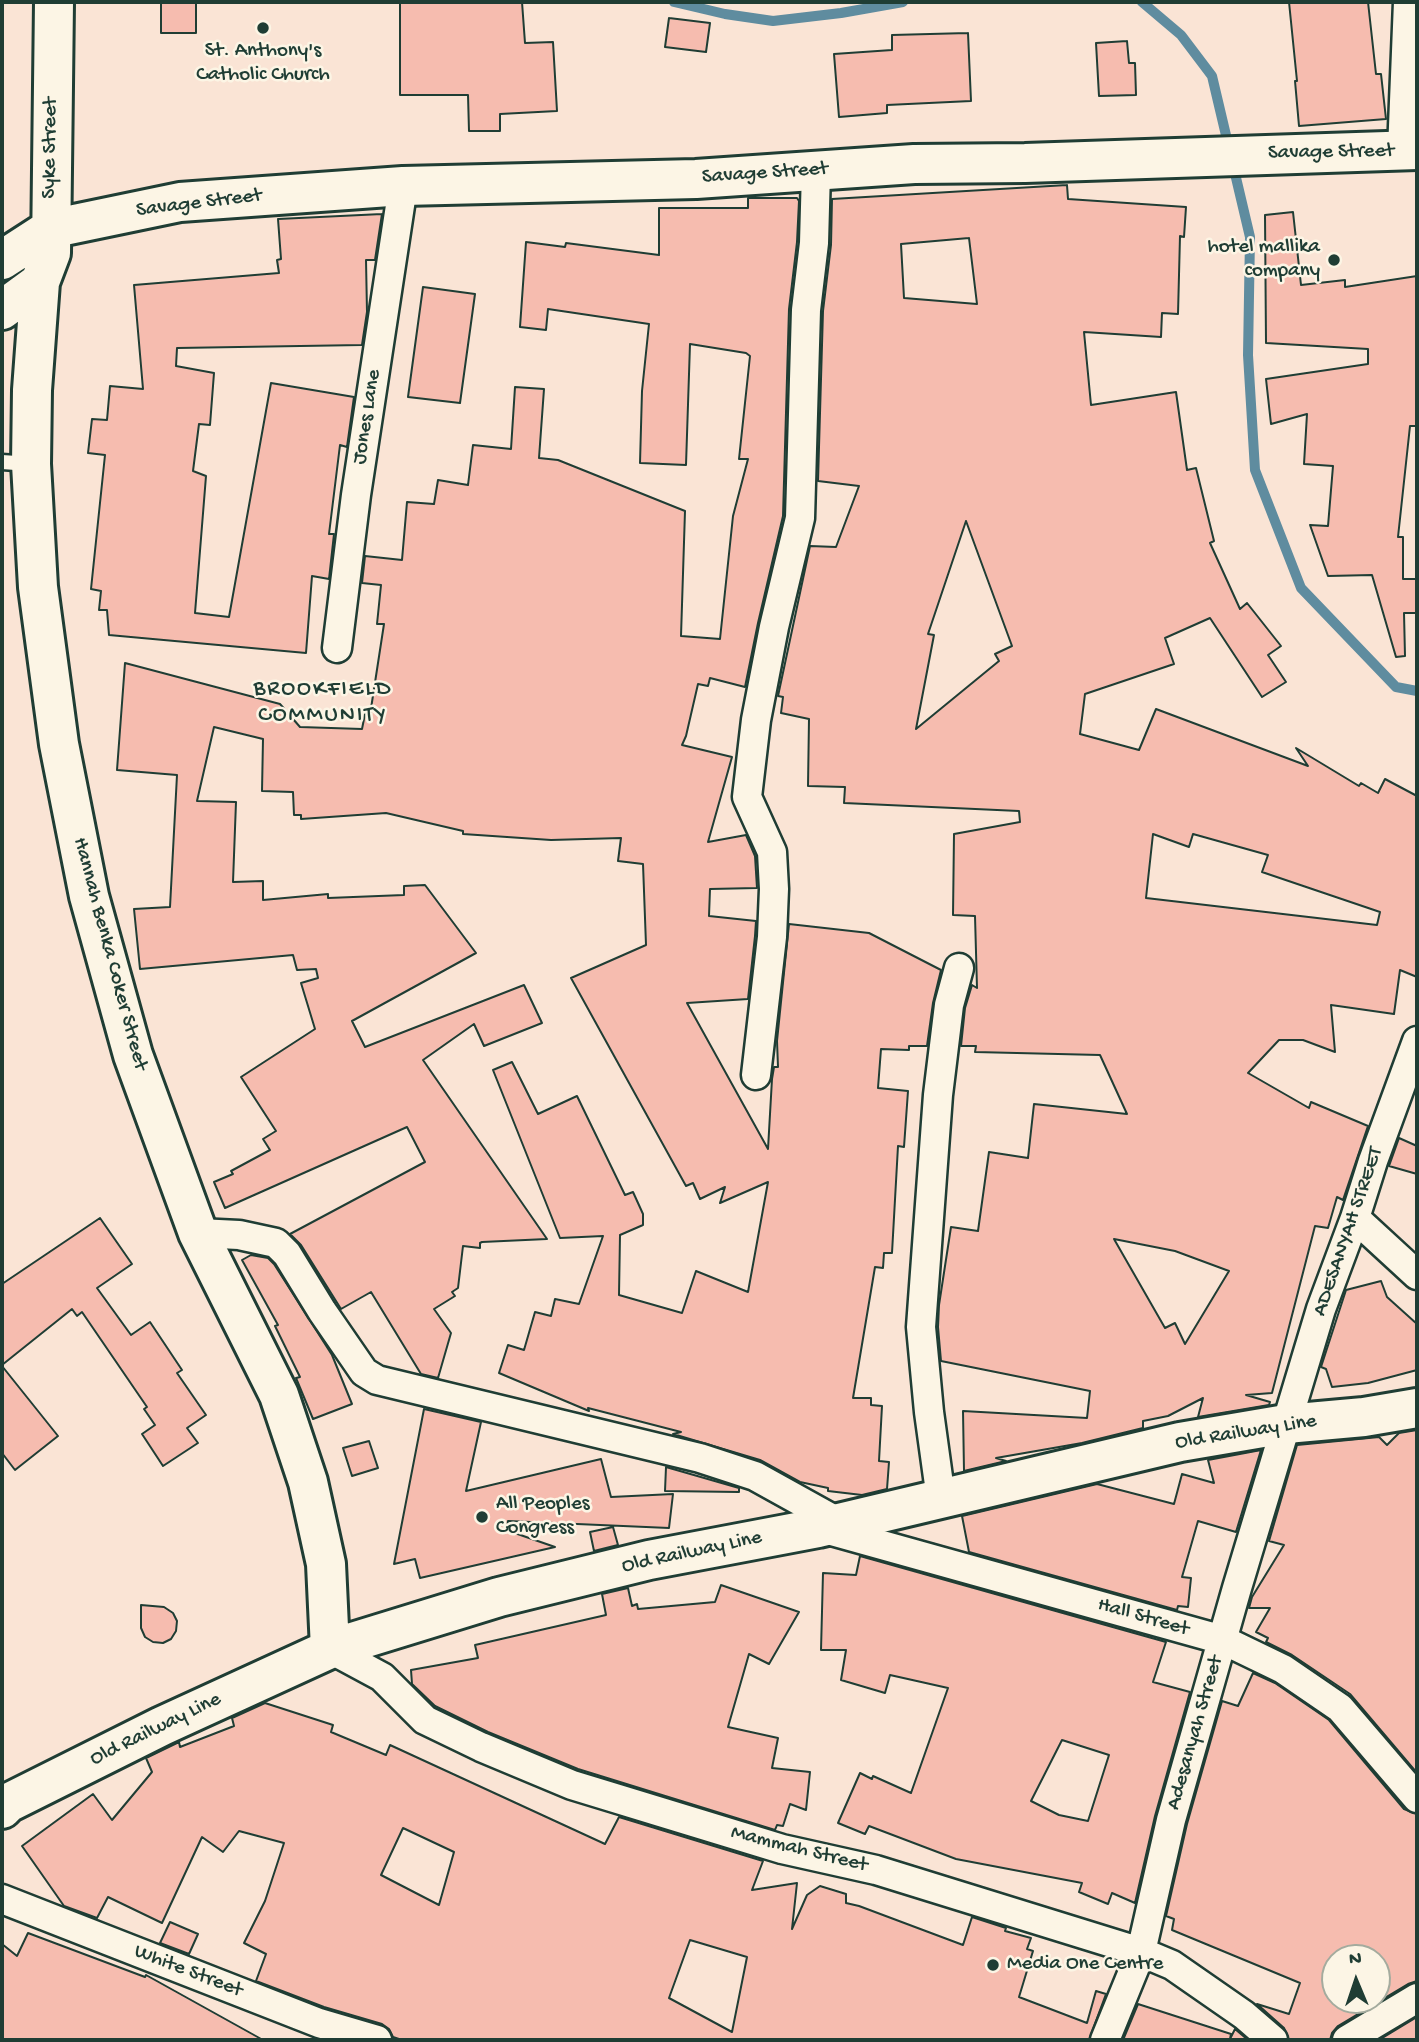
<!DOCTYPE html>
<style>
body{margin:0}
#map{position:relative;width:1419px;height:2042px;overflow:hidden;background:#fae4d5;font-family:"Gochi Hand",sans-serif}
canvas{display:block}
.frame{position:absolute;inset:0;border:4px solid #1f3d34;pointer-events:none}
.north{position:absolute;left:1321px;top:1944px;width:70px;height:70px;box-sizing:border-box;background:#fcf5e5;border:2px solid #a4ab9e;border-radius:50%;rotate:358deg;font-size:19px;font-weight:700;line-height:28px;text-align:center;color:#1f3d34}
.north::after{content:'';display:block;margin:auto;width:24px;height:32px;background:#1f3d34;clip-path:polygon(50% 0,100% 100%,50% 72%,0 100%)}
</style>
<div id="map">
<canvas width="1419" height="2042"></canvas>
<div class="frame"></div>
<div class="north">N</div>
</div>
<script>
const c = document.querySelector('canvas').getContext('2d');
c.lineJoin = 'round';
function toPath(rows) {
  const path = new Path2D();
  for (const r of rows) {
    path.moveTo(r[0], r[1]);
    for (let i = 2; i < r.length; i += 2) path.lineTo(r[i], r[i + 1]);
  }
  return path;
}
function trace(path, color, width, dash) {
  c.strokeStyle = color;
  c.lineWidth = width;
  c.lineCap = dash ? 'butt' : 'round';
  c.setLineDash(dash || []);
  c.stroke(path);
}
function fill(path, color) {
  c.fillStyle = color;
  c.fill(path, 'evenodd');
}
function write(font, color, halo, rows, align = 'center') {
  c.font = font + ' "Gochi Hand",sans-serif';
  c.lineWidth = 5;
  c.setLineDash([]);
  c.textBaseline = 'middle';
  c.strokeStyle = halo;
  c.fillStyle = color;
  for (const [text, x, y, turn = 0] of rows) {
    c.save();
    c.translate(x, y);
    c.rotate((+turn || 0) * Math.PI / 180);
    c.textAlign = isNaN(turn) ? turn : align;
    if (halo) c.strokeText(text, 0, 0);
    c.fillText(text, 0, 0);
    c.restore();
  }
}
const stream = toPath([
 [674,2,725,14,773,21,841,13,903,2],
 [1142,2,1181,35,1212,76,1250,237,1248,355,1255,470,1301,588,1396,687,1417,691]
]);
const building = toPath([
 [161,2,196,2,196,33,161,33,161,2],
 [400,2,522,2,525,43,553,42,557,111,500,114,500,131,469,131,468,95,400,95,400,2],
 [1289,2,1368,2,1376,74,1381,74,1386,119,1299,126,1295,81,1297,81,1289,2],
 [669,18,710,23,706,52,665,47,669,18],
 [968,33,971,101,887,105,887,113,839,117,834,54,892,50,892,35,968,33],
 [1127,41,1129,63,1135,63,1136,95,1099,96,1096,43,1127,41],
 [1067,185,1068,199,1186,207,1184,237,1180,236,1178,314,1162,313,1161,337,1084,332,1091,405,1176,392,1187,470,1196,468,1214,541,1210,543,1240,609,1247,603,1281,646,1268,655,1286,682,1262,697,1210,618,1165,638,1174,664,1085,694,1080,734,1139,750,1156,709,1308,766,1296,748,1359,786,1361,783,1378,793,1385,779,1417,796,1417,977,1400,970,1394,1014,1331,1005,1335,1052,1303,1040,1279,1040,1248,1073,1309,1108,1311,1102,1368,1126,1343,1200,1337,1197,1328,1228,1315,1226,1272,1393,1246,1395,1270,1402,1269,1405,1198,1417,1203,1398,1168,1416,1143,1421,1143,1428,1082,1443,996,1458,1006,1461,964,1471,963,1411,1087,1418,1090,1391,941,1361,938,1327,939,1305,951,1227,978,1231,989,1152,1028,1158,1034,1104,1127,1114,1100,1055,975,1052,976,1046,961,1046,965,1008,972,985,977,988,975,916,953,915,954,834,1020,822,1019,811,844,803,845,787,808,786,809,719,781,713,783,697,778,696,810,546,836,547,859,486,818,481,823,311,831,245,832,199,1067,185],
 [969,238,977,304,904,298,901,244,969,238],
 [966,521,1012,646,995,654,999,661,916,729,934,635,928,634,966,521],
 [1153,834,1189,847,1193,834,1268,855,1262,872,1380,912,1377,925,1146,898,1153,834],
 [1114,1239,1175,1251,1229,1271,1185,1344,1175,1323,1165,1328,1114,1239],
 [748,198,797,198,799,201,797,242,789,309,783,516,758,623,745,687,710,678,708,686,698,684,686,736,682,745,732,757,708,842,746,835,755,856,757,888,710,889,709,916,756,921,755,936,748,999,687,1003,768,1149,772,1079,774,1067,778,1067,777,1041,789,924,869,933,941,970,933,1003,927,1046,909,1046,909,1050,881,1049,878,1088,908,1091,904,1147,898,1146,892,1253,884,1253,883,1268,875,1267,853,1398,871,1398,871,1405,882,1406,879,1461,889,1462,887,1489,862,1495,828,1491,828,1488,800,1482,760,1460,673,1434,681,1432,588,1408,589,1411,499,1373,508,1345,524,1350,535,1312,551,1316,555,1299,579,1304,603,1236,560,1238,493,1070,512,1062,538,1114,577,1096,625,1195,633,1192,643,1214,643,1225,620,1235,619,1295,682,1313,696,1271,748,1292,768,1182,720,1203,725,1187,700,1199,693,1183,686,1186,571,978,646,945,643,864,618,861,621,838,551,840,463,834,463,831,386,813,301,819,301,815,294,815,293,792,262,791,263,739,214,727,197,801,236,802,233,882,263,881,263,900,328,894,328,898,404,895,404,886,425,885,476,953,352,1021,365,1047,524,985,542,1023,484,1046,474,1024,423,1060,547,1239,482,1242,480,1243,480,1248,463,1246,458,1288,452,1292,455,1296,434,1309,451,1333,438,1378,421,1374,371,1292,341,1309,301,1245,290,1234,425,1162,407,1127,225,1208,214,1182,233,1174,231,1171,270,1150,263,1139,276,1131,241,1077,315,1029,301,983,318,978,316,969,297,970,293,955,140,969,134,909,170,907,177,775,117,770,125,663,280,704,300,727,362,729,365,714,370,715,384,624,377,624,381,585,362,583,365,556,402,560,407,502,434,504,438,480,468,485,473,445,511,449,515,387,544,389,539,458,558,460,685,511,681,636,720,639,733,516,748,459,739,459,750,356,746,353,690,344,686,465,640,463,642,391,649,324,548,309,546,330,520,327,526,242,565,247,566,243,659,255,659,208,748,208,748,198],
 [1293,212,1301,285,1345,280,1345,287,1417,276,1417,426,1410,426,1398,537,1403,537,1403,579,1417,579,1417,613,1404,613,1405,656,1396,657,1372,575,1328,576,1310,525,1328,526,1333,466,1304,464,1307,414,1271,424,1266,379,1368,364,1368,349,1266,343,1265,215,1293,212],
 [382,214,375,260,366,260,367,312,362,345,177,348,176,366,214,373,210,425,199,424,193,471,206,476,195,613,229,617,271,383,354,397,347,447,340,445,329,534,334,534,329,579,312,576,306,653,109,635,107,610,99,610,101,591,91,589,105,455,88,453,92,419,107,420,110,386,143,389,134,285,279,273,277,260,281,259,278,219,382,214],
 [423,287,475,294,460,403,408,397,423,287],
 [1399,1138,1417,1146,1417,1174,1389,1166,1399,1138],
 [100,1218,132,1264,97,1288,131,1335,150,1322,182,1370,177,1373,206,1415,187,1428,198,1443,163,1466,142,1434,155,1425,144,1409,147,1407,82,1312,77,1316,72,1309,2,1365,2,1284,100,1218],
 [251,1255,268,1258,274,1264,332,1355,352,1404,313,1419,296,1378,300,1377,275,1326,278,1325,242,1260,251,1255],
 [1381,1281,1387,1297,1417,1324,1417,1370,1368,1383,1332,1387,1326,1369,1321,1367,1346,1290,1381,1281],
 [2,1366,58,1436,15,1470,2,1453,2,1366],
 [424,1409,481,1422,466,1491,601,1459,611,1497,673,1494,669,1528,508,1521,506,1530,555,1547,420,1578,415,1559,394,1564,424,1409],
 [1417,1430,1417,1773,1350,1694,1292,1655,1266,1642,1268,1638,1256,1632,1270,1608,1249,1608,1252,1597,1284,1545,1269,1541,1297,1445,1379,1437,1387,1445,1399,1433,1417,1430],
 [369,1441,378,1468,352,1476,343,1448,369,1441],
 [1261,1450,1236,1532,1198,1521,1182,1577,1191,1578,1188,1607,1178,1606,1177,1610,969,1552,962,1516,1097,1484,1174,1504,1182,1474,1214,1483,1208,1460,1261,1450],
 [666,1467,739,1488,739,1492,665,1491,666,1467],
 [613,1527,618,1545,594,1551,590,1532,613,1527],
 [860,1556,1166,1642,1153,1682,1190,1692,1155,1816,1135,1903,1112,1893,1108,1904,1079,1892,1082,1883,956,1859,869,1826,865,1834,838,1823,860,1773,872,1779,873,1776,911,1793,948,1688,890,1675,885,1693,841,1680,846,1650,821,1650,823,1573,856,1575,860,1556],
 [1062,1740,1109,1755,1088,1821,1059,1815,1031,1801,1062,1740],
 [721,1585,799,1612,769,1664,749,1654,728,1727,778,1738,772,1768,810,1772,806,1810,790,1804,783,1826,777,1825,775,1830,578,1769,488,1732,435,1706,412,1684,411,1670,478,1658,475,1645,606,1615,602,1594,628,1588,632,1606,637,1604,638,1609,715,1602,721,1585],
 [141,1605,164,1607,173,1613,177,1621,176,1631,171,1639,163,1643,153,1642,145,1637,141,1628,141,1605],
 [1253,1673,1275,1683,1329,1720,1404,1809,1417,1814,1417,1981,1408,1984,1338,2026,1332,2033,1330,2040,1289,2040,1284,2028,1257,2004,1289,2014,1300,1983,1172,1930,1174,1919,1166,1916,1187,1824,1222,1701,1238,1706,1253,1673],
 [1335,1958,1377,1958,1377,2000,1335,2000,1335,1958],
 [265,1703,333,1725,331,1732,386,1755,390,1745,605,1844,619,1817,763,1861,752,1890,797,1883,792,1929,807,1895,820,1886,846,1894,846,1903,859,1906,963,1945,972,1917,1006,1928,1005,1931,1031,1938,1027,1949,1033,1951,1019,1997,1087,2023,1096,1991,1106,1994,1089,2040,402,2040,393,2037,389,2029,382,2024,324,2007,256,1981,266,1954,244,1943,265,1901,284,1843,239,1831,223,1852,202,1837,162,1923,108,1897,97,1918,64,1906,22,1846,93,1794,112,1820,152,1772,146,1758,179,1742,180,1747,234,1726,232,1718,265,1703],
 [403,1828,454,1852,439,1905,381,1875,403,1828],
 [690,1940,747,1957,732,2032,669,1998,690,1940],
 [170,1922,198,1934,189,1954,160,1943,170,1922],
 [28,1933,145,1977,146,1975,263,2040,2,2040,2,1944,17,1956,28,1933],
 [1138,2004,1231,2034,1230,2039,1235,2029,1248,2040,1123,2040,1138,2004],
 [1417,2017,1417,2040,1379,2040,1417,2017]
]);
const lane = toPath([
 [2,462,30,464]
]);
const street = toPath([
 [1402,151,1408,2],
 [337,648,356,495,403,186],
 [756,1075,772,937,774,889,772,852,747,797,756,720,774,627,800,518,806,310,814,243,816,171],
 [1355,1218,1417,1275],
 [198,1233,239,1235,276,1243,287,1254,322,1311,364,1372,377,1380,700,1458,755,1476,838,1522],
 [941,1499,929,1412,921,1327,938,1095,949,1005,959,968],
 [821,1528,1223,1640,1283,1669,1340,1708,1417,1798],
 [330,1649,382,1677,425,1720,481,1747,572,1785,782,1849,876,1870,1141,1952,1172,1965,1244,2015,1273,2040],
 [2,1899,319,2023,377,2040],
 [1105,2040,1141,1952,1171,1820,1237,1588,1321,1309,1355,1218,1373,1161,1417,1041],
 [1347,2040,1417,1998]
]);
const secondary = toPath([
 [54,2,51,253,40,282,32,390,31,464,38,587,59,744,89,896,133,1055,198,1233,279,1395,308,1482,326,1564,330,1649],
 [2,260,50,229,180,202,403,186,696,179,914,164,1025,163,1417,150],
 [2,310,40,282],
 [2,1809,8,1803,162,1726,330,1649,499,1597,649,1560,818,1528,1180,1442,1286,1424,1364,1417,1417,1408]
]);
const markers = [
 [263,28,7,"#1f3d34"],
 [1334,260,7,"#1f3d34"],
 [482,1517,7,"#1f3d34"],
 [993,1965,7,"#1f3d34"]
];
const poiNames = [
 ["St. Anthony's",263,52,"center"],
 ["Catholic Church",263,76,"center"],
 ["hotel mallika",1320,248,"right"],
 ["company",1320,272,"right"],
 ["All Peoples",496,1505],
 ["Congress",496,1529],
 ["Media One Centre",1007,1965]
];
const streetNames = [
 ["Syke Street",51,148,-89],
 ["Savage Street",1331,153,-1],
 ["Savage Street",765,174,-4],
 ["Savage Street",199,204,-7],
 ["Jones Lane",368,417,-81],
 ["Hannah Benka Coker Street",109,954,75],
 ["ADESANYAH STREET",1349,1232,-71],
 ["Old Railway Line",1246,1433,-9],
 ["Old Railway Line",692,1553,-12],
 ["Hall Street",1143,1618,16],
 ["Old Railway Line",156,1730,-26],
 ["Adesanyah Street",1196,1733,-74],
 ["Mammah Street",799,1850,14],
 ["White Street",188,1972,21]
];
const neighbourhoodNames = [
 ["BROOKFIELD",323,690],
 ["COMMUNITY",323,716]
];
trace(stream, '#5f8c9f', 10);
fill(building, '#f6bcaf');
trace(building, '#1f3d34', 2);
trace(lane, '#1f3d34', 19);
trace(street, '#1f3d34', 33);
trace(secondary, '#1f3d34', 44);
trace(lane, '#fcf5e5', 14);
trace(street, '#fcf5e5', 28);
trace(secondary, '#fcf5e5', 38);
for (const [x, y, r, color] of markers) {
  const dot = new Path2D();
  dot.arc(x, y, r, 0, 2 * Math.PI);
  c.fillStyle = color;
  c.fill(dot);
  trace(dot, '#fcf5e5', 2.5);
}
write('21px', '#1f3d34', '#fcf5e5', poiNames, 'left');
write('21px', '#1f3d34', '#fcf5e5', streetNames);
c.letterSpacing = '2px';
write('23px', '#1f3d34', '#fcf5e5', neighbourhoodNames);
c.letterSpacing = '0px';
</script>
